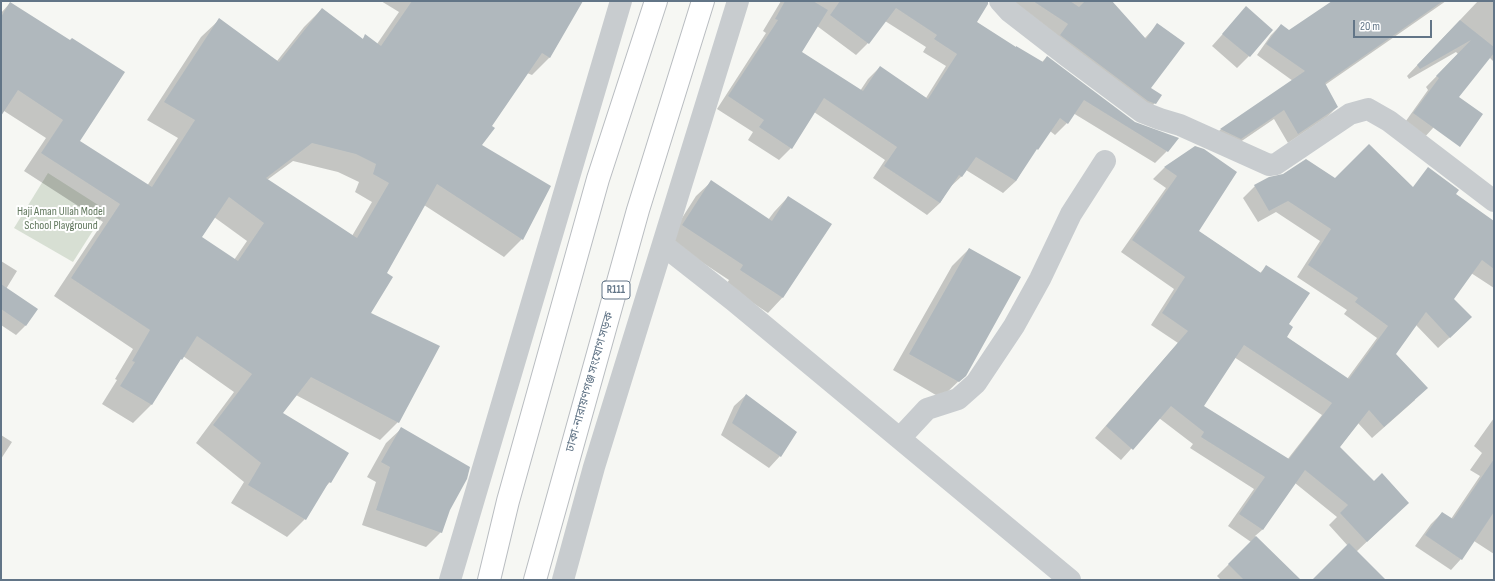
<!DOCTYPE html>
<meta charset="utf-8">
<style>
body{margin:0}
#map{position:relative;width:1495px;height:581px;overflow:hidden;background:#f6f7f3;font-family:"Sofia Sans Condensed",sans-serif}
canvas{display:block}
.frame{position:absolute;inset:0;border:2px solid #627587;pointer-events:none}
.scale{position:absolute;left:1353px;top:20px;width:79px;height:18px;box-sizing:border-box;border:2px solid #627587;border-top:0;padding-left:5px;font-size:12px;line-height:14px;white-space:nowrap;color:#627587;-webkit-text-stroke:3px #fff;paint-order:stroke}
</style>
<div id="map">
<canvas width="1495" height="581"></canvas>
<div class="frame"></div>
<div class="scale">20 m</div>
</div>
<script>
const c = document.querySelector('canvas').getContext('2d');
c.lineJoin = 'round';
function fill(path, color) {
  c.fillStyle = color;
  c.fill(path, 'evenodd');
}
function toPath(rows) {
  const path = new Path2D();
  for (const r of rows) {
    path.moveTo(r[0], r[1]);
    for (let i = 2; i < r.length; i += 2) path.lineTo(r[i], r[i + 1]);
  }
  return path;
}
function trace(path, color, width, dash) {
  c.strokeStyle = color;
  c.lineWidth = width;
  c.lineCap = dash ? 'butt' : 'round';
  c.setLineDash(dash || []);
  c.stroke(path);
}
function write(font, color, halo, rows, align = 'center') {
  c.font = font + ' "Sofia Sans Condensed","Noto Sans Bengali",sans-serif';
  c.lineWidth = 4;
  c.setLineDash([]);
  c.textBaseline = 'middle';
  c.strokeStyle = halo;
  c.fillStyle = color;
  for (const [text, x, y, turn = 0] of rows) {
    c.save();
    c.translate(x, y);
    c.rotate((+turn || 0) * Math.PI / 180);
    c.textAlign = isNaN(turn) ? turn : align;
    if (halo) c.strokeText(text, 0, 0);
    c.fillText(text, 0, 0);
    c.restore();
  }
}
const green = toPath([
 [48,173,106,210,73,262,14,228]
]);
const shadow = toPath([
 [381,1,582,1,550,57,532,75,527,73,490,126,481,145,522,239,504,257,424,205,386,273,369,314,398,422,380,440,296,395,282,413,330,482,324,488,305,519,287,537,231,503,244,482,196,443,234,392,183,356,176,365,151,405,133,423,102,404,117,380,115,379,133,349,54,296,103,222,24,171,46,138,1,109,1,13,10,3,79,142,147,186,178,138,147,120,201,37,219,20,277,61,304,27,322,9,362,40,365,36,377,44,399,12],
 [293,161,338,172,359,182,355,192,372,202,352,236,267,180],
 [214,217,247,241,234,260,201,238],
 [781,1,987,1,976,22,1015,48,1042,62,1047,57,1167,151,1155,163,1073,113,1067,123,1055,135,1050,131,1032,154,1016,181,1003,193,966,170,962,176,949,188,940,203,927,215,873,178,885,160,814,112,791,148,779,160,748,140,753,132,717,109,766,33,763,31],
 [885,21,926,47,923,52,946,66,926,98,880,67,868,79,860,91,800,52,817,26,856,55,868,43],
 [1009,1,1110,1,1144,39,1157,25,1150,88,1155,103,1143,115],
 [1334,1,1446,1,1325,85,1337,107,1327,117,1288,143,1274,119,1230,149,1210,140,1220,130,1293,81,1257,55,1271,35,1281,25,1289,31],
 [1478,1,1494,1,1494,62,1489,57,1433,128,1423,139,1403,125,1428,90,1426,87,1458,54,1456,52,1409,79,1407,76],
 [1246,8,1249,56,1237,68,1212,46],
 [1195,147,1198,231,1260,273,1267,266,1288,325,1286,337,1347,379,1377,338,1344,314,1347,310,1297,277,1320,241,1276,212,1258,222,1243,198,1255,186,1335,180,1417,198,1454,194,1494,222,1494,288,1471,273,1452,299,1459,329,1438,348,1416,325,1394,354,1415,400,1372,438,1358,423,1339,448,1396,514,1356,552,1375,580,1314,580,1348,546,1329,525,1337,517,1295,483,1262,530,1255,536,1290,571,1281,580,1221,580,1217,576,1251,542,1228,526,1254,489,1190,448,1193,444,1159,418,1121,460,1095,438,1178,343,1151,325,1174,289,1121,252,1166,188,1153,179,1164,168],
 [1234,357,1322,415,1287,460,1202,406],
 [711,182,768,220,774,212,788,197,831,224,782,298,768,313,726,285,729,280,668,240,696,196],
 [969,249,965,375,941,398,893,370,952,266],
 [1,261,17,271,6,289,36,309,25,326,16,335,1,325],
 [746,395,780,456,769,468,721,435,734,406],
 [1494,418,1494,554,1474,541,1461,559,1451,570,1415,546,1431,524,1442,513,1451,519,1480,476,1470,470,1482,453,1474,446],
 [401,429,449,509,441,532,426,547,362,525,376,482,367,477,386,443],
 [1,435,12,442,1,459]
]);
const building = toPath([
 [412,1,583,1,550,58,542,53,492,126,495,128,482,145,551,186,523,240,437,184,387,273,393,277,371,313,440,346,399,423,311,377,283,413,349,453,331,483,329,482,306,520,248,485,261,463,213,425,252,374,197,336,182,360,181,359,152,405,120,386,135,362,132,361,150,330,71,278,120,204,41,153,63,120,18,90,1,116,1,17,10,2,70,40,72,38,125,72,80,141,152,187,195,120,164,102,219,18,279,62,322,8,363,39,365,34,381,46],
 [312,143,356,154,376,164,373,174,389,183,357,238,266,178],
 [229,197,264,223,238,261,202,237],
 [785,1,813,1,828,10,802,52,863,91,880,66,928,99,957,54,934,39,937,35,896,8,869,44,830,15,840,1,988,1,988,4,977,22,1016,47,1016,46,1043,62,1047,56,1135,122,1179,138,1168,152,1084,100,1068,124,1060,118,1038,150,1037,149,1016,181,976,157,962,177,959,175,940,203,884,166,897,147,824,98,792,149,759,127,764,120,728,96,778,20,775,19],
 [1033,1,1070,1,1079,7,1085,1,1112,1,1146,39,1157,23,1185,43,1151,88,1162,95,1156,104,1148,101,1060,35,1068,24],
 [1332,1,1443,1,1325,83,1338,107,1298,134,1284,110,1241,139,1220,129,1305,71,1266,44,1281,24,1289,30],
 [1246,6,1273,30,1250,57,1222,34],
 [1460,20,1494,47,1494,53,1459,97,1483,114,1460,147,1413,113,1439,78,1436,76,1471,40,1420,69,1417,65],
 [1369,144,1413,187,1428,167,1459,190,1456,194,1494,221,1494,269,1482,260,1454,299,1472,317,1450,338,1426,312,1396,354,1428,388,1384,427,1369,410,1340,447,1374,481,1382,473,1409,503,1367,542,1340,513,1348,505,1305,470,1263,530,1239,514,1265,477,1201,437,1204,432,1171,406,1133,450,1106,426,1188,331,1162,313,1185,277,1132,240,1177,176,1164,167,1195,146,1204,149,1237,172,1199,231,1261,273,1266,265,1310,293,1289,324,1293,327,1287,337,1349,379,1388,326,1355,302,1358,298,1308,265,1331,229,1288,201,1269,211,1254,185,1269,177,1283,174,1306,159,1335,178],
 [1244,345,1332,403,1289,459,1204,406],
 [711,180,772,221,788,196,832,224,783,298,740,270,743,265,682,225],
 [969,248,1021,277,966,376,959,382,909,354],
 [1,284,38,309,26,326,1,309],
 [746,394,797,432,781,457,732,423],
 [401,427,470,467,467,479,450,510,442,533,376,510,390,467,381,462],
 [1494,459,1494,512,1462,560,1425,535,1442,512,1453,519],
 [1256,536,1301,580,1244,580,1228,564],
 [1349,543,1386,580,1312,580]
]);
const minor = toPath([
 [1000,1,1009,11,1067,56,1142,112,1160,119,1180,125,1269,165,1276,164,1350,114,1368,109,1389,121,1494,201],
 [663,245,733,300,1070,580],
 [900,438,927,409,958,399,976,383,1014,326,1040,279,1071,214,1105,161],
 [450,580,621,1],
 [563,580,594,467,738,1]
]);
const major = toPath([
 [489,580,508,501,598,179,656,1],
 [535,580,638,210,703,1]
]);
const shields = [
 [616,290,28]
];
const shieldNames = [
 ["R111",616,290]
];
const parkNames = [
 ["Haji Aman Ullah Model",61,212],
 ["School Playground",61,226]
];
const streetNames = [
 ["ঢাকা-নারায়ণগঞ্জ সংযোগ সড়ক",590,382,-74]
];
fill(green, '#d7dfd3');
fill(shadow, '#0003');
fill(building, '#b0b8bd');
trace(major, '#b9bdc1', 24);
trace(minor, '#c8cccf', 22);
trace(major, '#fff', 22);
for (const [x, y, w] of shields) {
  const box = new Path2D();
  box.roundRect(x - w / 2, y - 9, w, 18, 3);
  c.fillStyle = '#fff';
  c.fill(box);
  trace(box, '#627587', 1);
}
write('bold 11px', '#627587', null, shieldNames);
write('12px', '#62785e', '#fff', parkNames);
write('12px', '#627587', '#fff', streetNames);
</script>
